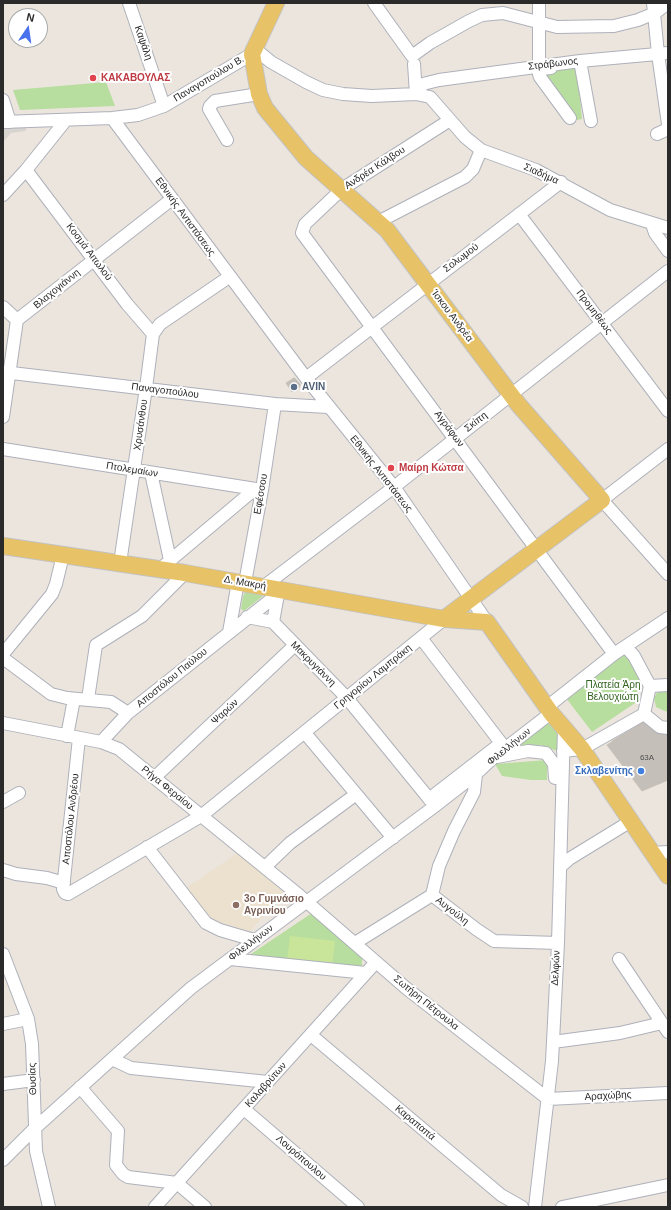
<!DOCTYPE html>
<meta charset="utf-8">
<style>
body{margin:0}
#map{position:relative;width:671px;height:1210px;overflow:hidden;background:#ebe5de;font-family:Arial,sans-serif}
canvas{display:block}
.frame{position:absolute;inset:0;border:4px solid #2a2a2a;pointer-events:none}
.north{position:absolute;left:8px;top:8px;width:40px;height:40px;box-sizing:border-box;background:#fff;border:1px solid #aaa;border-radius:50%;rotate:13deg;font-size:11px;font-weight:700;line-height:16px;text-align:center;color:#2a2a2a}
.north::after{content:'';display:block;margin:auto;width:14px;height:18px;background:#4970ed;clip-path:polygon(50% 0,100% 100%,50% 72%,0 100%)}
</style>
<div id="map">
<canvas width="671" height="1210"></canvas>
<div class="frame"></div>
<div class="north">N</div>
</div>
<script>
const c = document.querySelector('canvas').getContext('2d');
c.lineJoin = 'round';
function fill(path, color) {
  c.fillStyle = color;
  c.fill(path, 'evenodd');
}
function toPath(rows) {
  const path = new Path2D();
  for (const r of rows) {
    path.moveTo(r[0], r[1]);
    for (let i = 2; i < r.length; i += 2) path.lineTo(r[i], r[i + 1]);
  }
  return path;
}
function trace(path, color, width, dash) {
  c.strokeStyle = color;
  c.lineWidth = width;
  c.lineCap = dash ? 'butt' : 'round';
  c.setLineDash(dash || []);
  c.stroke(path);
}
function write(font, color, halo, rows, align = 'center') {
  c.font = font + ' Arial,sans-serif';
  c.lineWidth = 4;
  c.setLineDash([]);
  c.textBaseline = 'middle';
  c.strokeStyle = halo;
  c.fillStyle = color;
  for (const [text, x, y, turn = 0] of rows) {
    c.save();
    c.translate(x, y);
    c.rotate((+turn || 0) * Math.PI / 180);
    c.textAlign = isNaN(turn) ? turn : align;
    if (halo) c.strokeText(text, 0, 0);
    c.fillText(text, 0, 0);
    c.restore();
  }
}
const education = toPath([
 [239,852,284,891,250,932,210,919,186,888]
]);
const green = toPath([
 [575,67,577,69,582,119,577,120,542,75,544,70],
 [106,82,115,106,20,110,13,90],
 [246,591,263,596,244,611,241,609,243,596],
 [625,654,641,676,635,703,592,732,566,698],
 [668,688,668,712,665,711,656,707,654,698,658,691],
 [550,719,559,730,557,751,541,745,517,747],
 [547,760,547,780,531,780,502,776,495,764],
 [312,913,362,957,362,969,248,956]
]);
const pitch = toPath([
 [290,936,335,941,332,966,287,960]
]);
const plaza = toPath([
 [26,122,26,131,11,133,3,142,3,124]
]);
const shadow = toPath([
 [295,378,301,385,299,386,289,382],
 [655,715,668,730,668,779,608,745,613,740]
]);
const building = toPath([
 [294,378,300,387,292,392,286,383,294,378],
 [649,720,663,735,668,735,668,780,642,791,607,745,649,720]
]);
const minor = toPath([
 [129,3,164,106],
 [374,3,412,56,430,43,469,21,482,15,503,13,557,27,614,26,638,20,655,13,668,3],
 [539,3,539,66],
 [653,3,658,54,668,124],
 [255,49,271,62,306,82,323,90,343,94,372,96,416,94,423,84,439,80,580,61,668,53],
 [580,61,591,121],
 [414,64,416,94,430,97,465,137,481,150,536,170,610,210,668,228],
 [551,68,542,69,539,74,540,77,570,118],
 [3,100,10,122],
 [112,118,306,378,394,487,487,622],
 [450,120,342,189,305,224,302,233,614,654],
 [3,122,112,118,138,115,164,106,252,54],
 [657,134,666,130,668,126],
 [227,140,209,109,210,106,215,101,259,94],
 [26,170,127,304,153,334],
 [3,195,26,170,66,120],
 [519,214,668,411],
 [378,222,465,177,473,169,481,150],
 [652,224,655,233,668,251],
 [3,307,17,320,3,417],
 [17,320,172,199],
 [3,372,275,404,328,407],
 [306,378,561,182],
 [3,449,262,490],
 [668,449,602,500,668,574],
 [151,473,170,560],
 [120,563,146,388,153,334,160,324,229,277],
 [160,569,255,489],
 [245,583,262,490,275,404],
 [263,587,394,487,668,271],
 [279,589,273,622,346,697,435,806],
 [247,617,273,622],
 [229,632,238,582],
 [421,638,501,743],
 [3,654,52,594,56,584,63,555],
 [3,658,51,694,67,698,111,702,128,713],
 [650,686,668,685],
 [88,699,96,645,142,616,185,573],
 [547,707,614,654,668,618],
 [644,714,660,727,668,728],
 [3,723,101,742,119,749,300,896,406,988,548,1099,668,1093],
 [305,733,393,838],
 [67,736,74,699],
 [79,738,63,889,65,893,68,894,201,816,444,619],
 [101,742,128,713,278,594],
 [563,751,582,749,644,714,650,686,634,656,626,647],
 [497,757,528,751,546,753,554,764,555,778],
 [154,778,295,645],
 [429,799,496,747],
 [3,802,19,793],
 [147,847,206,923,220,930,254,940],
 [652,853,668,852],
 [265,867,290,843,355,795],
 [560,867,569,859,631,821],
 [3,870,16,874,47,878,64,883],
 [432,895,439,866,454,831,474,792,476,774],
 [355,943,432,895,476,929,494,941,558,943],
 [3,954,28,1019,32,1044,36,1151,49,1207],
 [230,959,366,973],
 [619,959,668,1032],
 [3,1024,28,1019],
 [311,1035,501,1195,522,1207],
 [553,1042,620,1033,662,1023],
 [112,1059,131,1068,268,1082],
 [3,1084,34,1080],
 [80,1087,118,1131,116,1165,123,1174,128,1177,177,1183,205,1207],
 [244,1109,358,1207],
 [3,1160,34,1129,191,988,435,806,476,774,494,757,551,713],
 [155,1207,376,962],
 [535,1207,552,1061,558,943,564,728],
 [562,1207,668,1185]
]);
const major = toPath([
 [276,3,252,54,259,94,265,108,306,158,387,230,518,404,602,500,444,619],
 [3,546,185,573,444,619,487,622,551,713,582,749,668,876]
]);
const markers = [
 [93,78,4,"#e0444e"],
 [294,387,4,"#5c6f8a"],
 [391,468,4,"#e0444e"],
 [641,771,4,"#3f7fe0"],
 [236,905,4,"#8d6e63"]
];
const numberNames = [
 ["63Α",647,758]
];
const streetNames = [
 ["Καψάλη",143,43,71],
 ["Στράβωνος",553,64,-7],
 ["Παναγοπούλου Β.",209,79,-31],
 ["Ανδρέα Κάλβου",375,168,-33],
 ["Σιαδήμα",541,174,24],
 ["Εθνικής Αντιστάσεως",185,217,54],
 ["Κοσμά Αιτωλού",89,252,53],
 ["Σολωμού",461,258,-37],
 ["Βλαχογιάννη",57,289,-39],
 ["Προμηθέως",594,312,53],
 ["Ίσκου Ανδρέα",452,316,53],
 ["Παναγοπούλου",165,391,7],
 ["Σκίπη",476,422,-38],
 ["Χρυσάνθου",141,425,-82],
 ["Αγράφων",449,429,53],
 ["Πτολεμαίων",132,470,9],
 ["Εθνικής Αντιστάσεως",381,474,52],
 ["Εφέσσου",261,494,-80],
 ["Δ. Μακρή",245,583,10],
 ["Μακρυγιάννη",313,664,45],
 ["Γρηγορίου Λαμπράκη",373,677,-39],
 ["Αποστόλου Παύλου",172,678,-39],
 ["Ψαρών",225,712,-43],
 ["Φιλελλήνων",509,747,-39],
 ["Ρήγα Φεραίου",167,788,39],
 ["Αποστόλου Ανδρέου",71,819,-84],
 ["Αυγούλη",452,911,38],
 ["Φιλελλήνων",251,943,-37],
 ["Δελφών",556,968,-87],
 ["Σωτήρη Πέτρουλα",426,1003,39],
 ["Θυσίας",33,1079,-92],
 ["Καλαβρύτων",266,1085,-48],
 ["Αραχώβης",608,1096,-3],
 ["Καραπαπά",415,1123,40],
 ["Λουρόπουλου",301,1158,41]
];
const healthNames = [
 ["ΚΑΚΑΒΟΥΛΑΣ",101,78],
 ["Μαίρη Κώτσα",399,468]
];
const serviceNames = [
 ["AVIN",302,387]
];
const parkNames = [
 ["Πλατεία Άρη",613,685],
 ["Βελουχιώτη",613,697]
];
const shopNames = [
 ["Σκλαβενίτης",633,771]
];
const educationNames = [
 ["3ο Γυμνάσιο",244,899],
 ["Αγρινίου",244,911]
];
fill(education, '#ece1ce');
fill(green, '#b7de9e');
fill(pitch, '#c9e59a');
fill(plaza, '#d8d4d0');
fill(shadow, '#0003');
fill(building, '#c4bfb9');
trace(building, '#c7c0b7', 1);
trace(minor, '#aeb1ba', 14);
trace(major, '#c3c3c3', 18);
trace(minor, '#fff', 12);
trace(major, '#e7c267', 16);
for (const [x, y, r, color] of markers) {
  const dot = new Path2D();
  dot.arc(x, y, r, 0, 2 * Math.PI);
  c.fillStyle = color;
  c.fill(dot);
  trace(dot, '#fff', 1.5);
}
write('8px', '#504f4e', null, numberNames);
write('10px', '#2a2a2a', '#fff', streetNames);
write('bold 10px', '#be3a42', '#fff', healthNames, 'left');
write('bold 10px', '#4e5e75', '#fff', serviceNames, 'left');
write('10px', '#31631f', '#fff', parkNames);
write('bold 10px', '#366cbe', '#fff', shopNames, 'right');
write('bold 10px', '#785e54', '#fff', educationNames, 'left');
</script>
